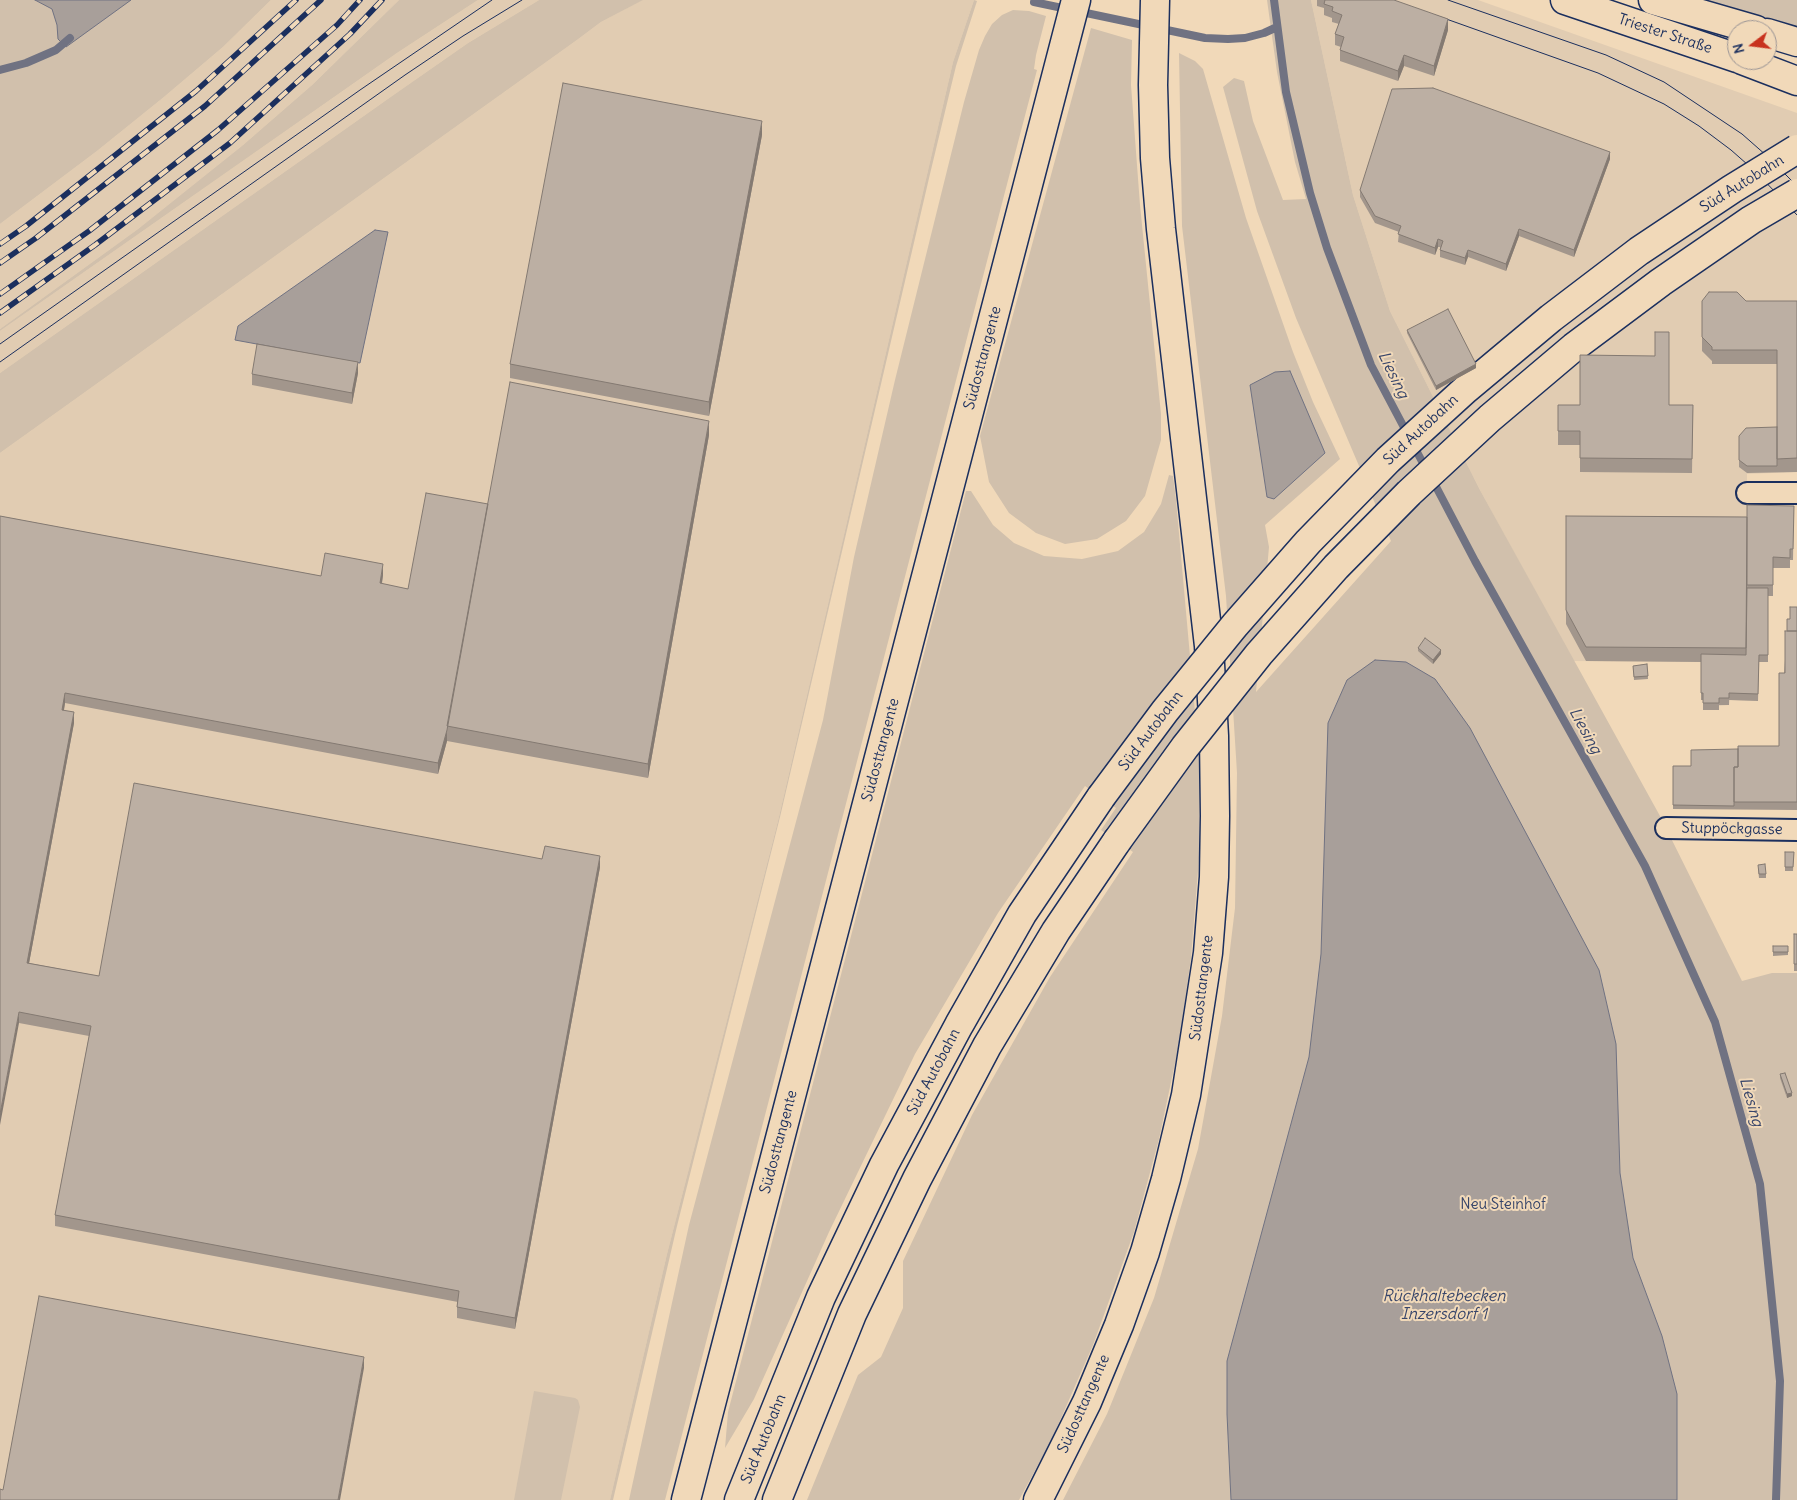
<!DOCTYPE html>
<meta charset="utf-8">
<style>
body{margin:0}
#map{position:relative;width:1797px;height:1500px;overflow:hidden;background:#f1d9b9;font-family:Delius,sans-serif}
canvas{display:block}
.north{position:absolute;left:1727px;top:20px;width:50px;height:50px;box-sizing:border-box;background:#f1d9b9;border:1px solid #9b9595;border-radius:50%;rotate:255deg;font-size:14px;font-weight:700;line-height:20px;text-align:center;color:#1b2f5e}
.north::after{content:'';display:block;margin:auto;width:18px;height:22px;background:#c8321e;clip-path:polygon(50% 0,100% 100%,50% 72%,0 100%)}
</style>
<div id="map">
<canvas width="1797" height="1500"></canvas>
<div class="north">N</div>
</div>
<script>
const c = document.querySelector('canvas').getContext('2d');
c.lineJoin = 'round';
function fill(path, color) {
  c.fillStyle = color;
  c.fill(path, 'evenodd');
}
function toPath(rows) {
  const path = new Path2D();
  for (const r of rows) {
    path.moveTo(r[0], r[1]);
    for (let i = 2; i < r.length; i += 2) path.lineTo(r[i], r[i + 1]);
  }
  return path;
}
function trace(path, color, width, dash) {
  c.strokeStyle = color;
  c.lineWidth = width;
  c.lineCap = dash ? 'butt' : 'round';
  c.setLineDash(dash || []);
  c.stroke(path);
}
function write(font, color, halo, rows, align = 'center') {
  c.font = font + ' Delius,sans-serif';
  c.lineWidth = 4;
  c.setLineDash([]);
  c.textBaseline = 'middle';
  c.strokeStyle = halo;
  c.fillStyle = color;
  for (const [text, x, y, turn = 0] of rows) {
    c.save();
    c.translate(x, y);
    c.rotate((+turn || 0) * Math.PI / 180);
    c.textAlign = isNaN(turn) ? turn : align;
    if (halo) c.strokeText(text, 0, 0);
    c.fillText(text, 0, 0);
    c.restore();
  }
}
const built = toPath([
 [271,0,399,0,312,85,243,145,138,229,0,329,0,224,97,151,164,97,223,47],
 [478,0,539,0,468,43,392,96,0,373,0,331,397,53],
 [642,0,974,0,953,62,778,821,667,1254,610,1500,0,1500,0,453,577,40,601,22],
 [1311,0,1478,0,1797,113,1797,472,1747,474,1747,516,1793,516,1793,560,1790,560,1790,568,1773,568,1773,596,1768,596,1768,662,1759,662,1758,701,1730,700,1729,705,1719,706,1719,710,1703,710,1703,700,1701,700,1701,662,1573,661,1480,490,1390,311,1353,195]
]);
const green = toPath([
 [0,0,271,0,223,47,164,97,97,151,0,224],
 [399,0,478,0,397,53,0,331,0,329,138,229,243,145,312,85],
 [539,0,643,0,601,22,577,40,0,453,0,373,392,96,468,43],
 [974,0,977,1,956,66,930,174,780,817,677,1226,613,1500,610,1500,667,1254,778,821,953,62],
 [1267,0,1311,0,1353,195,1390,311,1480,490,1660,816,1742,981,1772,973,1797,973,1797,1500,1063,1500,1107,1414,1154,1298,1198,1149,1222,1016,1235,908,1237,773,1226,596,1182,226,1179,53,1195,61,1203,69,1246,218,1293,352,1313,402,1340,459,1265,525,1269,547,1256,692,1391,541,1296,318,1257,211,1223,87,1234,78,1244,81,1253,121,1283,200,1306,199,1295,162,1277,72],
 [1705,0,1797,0,1797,27],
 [1013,10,1029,11,1046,16,1036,55,1034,69,1037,70,1006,188,665,1500,629,1500,689,1225,823,720,854,557,895,380,964,102,979,50,985,36,992,24,1002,15],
 [1091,28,1132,40,1131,85,1140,205,1161,414,1161,440,1145,496,1126,521,1097,539,1065,544,1036,533,1009,513,989,482,980,436],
 [1169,475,1173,476,1176,500,1199,757,1199,858,1191,958,1178,1049,1159,1139,1134,1232,1093,1345,1051,1441,1019,1500,807,1500,858,1375,881,1357,903,1308,903,1261,972,1115,1050,977,1133,852,1101,830,1116,808,1085,786,998,913,915,1054,829,1232,754,1399,725,1448,728,1412,966,491,971,491,993,525,1014,543,1044,556,1082,559,1118,551,1144,532,1161,504],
 [534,1391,575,1398,578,1400,580,1407,561,1500,514,1500]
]);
const water = toPath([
 [35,0,131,0,66,47,58,39,57,25,52,9,35,0],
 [375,230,388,232,360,363,235,340,238,326,375,230],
 [1290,371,1325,453,1274,499,1267,497,1250,385,1275,372,1290,371],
 [1375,660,1406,662,1435,679,1470,728,1599,970,1616,1044,1620,1173,1633,1258,1662,1336,1677,1394,1677,1500,1231,1500,1227,1414,1227,1361,1309,1057,1321,954,1328,723,1347,680,1375,660]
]);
const stream = toPath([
 [1274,0,1286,92,1310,193,1327,248,1371,365,1426,469],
 [1034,2,1205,38,1228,39,1245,38,1264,33,1277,27],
 [0,70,26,63,56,50,70,38],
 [1432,479,1475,561,1645,866,1715,1022,1760,1184,1780,1381,1776,1500]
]);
const minor = toPath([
 [1747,493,1797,493],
 [1666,828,1797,830]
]);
const primary = toPath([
 [1565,0,1737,58],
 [1742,60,1797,81]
]);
const motorway = toPath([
 [1653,0,1756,30],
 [1767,33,1797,42],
 [686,1500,1076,0],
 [739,1500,821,1297,884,1165,959,1025,1022,914,1101,797],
 [777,1500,852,1314,917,1179,987,1046,1056,931,1117,841],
 [1038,1500,1087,1402,1119,1325,1145,1252,1166,1179,1186,1095,1208,953,1214,877,1215,816,1214,736,1209,646,1161,229,1155,158,1153,85,1155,0]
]);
const tram = toPath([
 [1448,0,1606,55,1664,82,1742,134,1767,156,1797,186],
 [1435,15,1598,73,1664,104,1699,126,1731,150,1756,172,1797,215],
 [0,344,360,90,492,0],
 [0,362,405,75,463,36,522,0]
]);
const rail = toPath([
 [0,244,26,226,196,91,296,0],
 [0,263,36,238,205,106,321,0],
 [0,294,89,231,218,130,337,25,360,0],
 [0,313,95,245,230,143,350,34,382,0]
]);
const motorwayBridge = toPath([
 [1101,797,1165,711,1235,625,1308,542,1388,460,1466,389,1551,318,1639,251,1732,189,1797,149],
 [1117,841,1185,747,1259,654,1336,567,1409,493,1490,418,1574,347,1661,282,1751,220,1797,193]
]);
const wall = toPath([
 [1317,0,1394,0,1448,30,1434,76,1404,66,1398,81,1340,61,1340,50,1341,47,1335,45,1335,34,1339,24,1332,22,1332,18,1324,15,1324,8,1317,6],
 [762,135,709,416,510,378,510,364],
 [1610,159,1574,257,1519,236,1506,271,1468,257,1465,265,1440,257,1440,247,1438,247,1435,255,1398,242,1399,232,1375,223,1360,197,1360,190],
 [1702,301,1797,301,1797,472,1747,473,1739,467,1739,436,1777,462,1777,364,1712,364,1712,361,1702,351],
 [1407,330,1476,368,1436,390,1407,333],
 [358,373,352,404,252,385,252,374],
 [1558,405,1693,405,1692,473,1580,472,1580,445,1558,445],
 [709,435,648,778,447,741,438,774,65,703,64,710,74,723,29,963,99,976,542,859,600,867,515,1329,457,1318,457,1307,458,1302,55,1226,55,1215,89,1036,19,1023,0,516,321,576,383,575,382,584,408,589,488,504],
 [1794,506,1793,560,1790,560,1790,568,1773,568,1773,596,1768,596,1768,662,1759,662,1758,701,1729,700,1729,705,1719,705,1719,710,1703,710,1703,700,1701,700,1701,662,1586,661,1566,624,1566,516,1747,517],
 [1797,607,1797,810,1673,809,1673,766,1691,766,1738,749,1779,746,1787,631,1790,619],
 [1418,648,1441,654,1433,664,1418,651],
 [1647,664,1648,679,1634,680,1633,666],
 [1785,852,1794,852,1793,871,1785,871],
 [1758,868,1766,874,1766,878,1759,878],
 [1794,934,1797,934,1797,971,1794,971],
 [1773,946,1788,946,1788,955,1773,956],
 [1780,1074,1792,1096,1787,1098,1780,1078]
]);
const shadedWall = toPath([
 [1448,19,1448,30,1434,76,1434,66],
 [1404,55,1404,66,1398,81,1398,71],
 [762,121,762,135,709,416,709,402],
 [1610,152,1610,159,1574,257,1574,250],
 [1519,229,1519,236,1506,271,1506,264],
 [1438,239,1438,247,1435,255,1435,248],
 [1468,250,1468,257,1465,265,1465,258],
 [358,362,358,373,352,404,352,393],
 [1476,364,1476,368,1436,390,1436,386],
 [709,421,709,435,648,778,648,764],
 [383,564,383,575,380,594,380,583],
 [1441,650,1441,654,1433,664,1433,660],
 [65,693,65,703,62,721,62,710],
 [74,712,74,723,27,974,27,963],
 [447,730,447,741,438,774,438,763],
 [600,856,600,867,515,1329,515,1318],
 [19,1012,19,1023,0,1125,0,1114],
 [1792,1093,1792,1096,1787,1098,1787,1094],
 [364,1357,364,1368,340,1500,338,1500]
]);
const building = toPath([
 [1325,0,1394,0,1448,19,1434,66,1404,55,1398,71,1340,50,1344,37,1335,34,1342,15,1332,11,1333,7,1324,4,1325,0],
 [563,83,762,121,709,402,510,364,563,83],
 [1433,88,1610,152,1574,250,1519,229,1506,264,1468,250,1465,258,1440,250,1443,241,1438,239,1435,248,1398,234,1401,226,1375,216,1360,190,1392,89,1433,88],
 [1709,292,1737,292,1746,301,1797,301,1797,458,1777,459,1777,350,1712,350,1712,347,1702,337,1702,301,1709,292],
 [1448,309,1476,364,1436,386,1407,330,1448,309],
 [1655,332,1669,332,1669,405,1693,405,1692,459,1580,458,1580,431,1558,431,1558,405,1580,405,1580,355,1655,356,1655,332],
 [257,344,358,362,352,393,252,374,257,344],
 [510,382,709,421,648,764,447,726,510,382],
 [1777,427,1777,466,1747,466,1739,460,1739,436,1746,428,1777,427],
 [426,493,488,504,447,730,438,763,65,693,62,710,74,712,27,963,99,976,134,783,542,859,545,846,600,856,515,1318,457,1307,459,1291,55,1215,91,1026,19,1012,0,1114,0,516,321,576,325,553,383,564,380,583,408,589,426,493],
 [1747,505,1794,506,1793,549,1790,549,1790,558,1773,557,1773,585,1747,585,1747,505],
 [1566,516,1747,517,1746,648,1586,647,1566,610,1566,516],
 [1747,588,1768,588,1768,655,1759,655,1758,694,1729,693,1729,698,1719,698,1719,703,1703,703,1703,693,1701,693,1701,654,1746,655,1747,588],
 [1790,607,1797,607,1797,631,1787,631,1787,619,1790,619,1790,607],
 [1785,631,1797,631,1797,802,1734,802,1734,767,1738,767,1738,746,1779,746,1779,673,1785,673,1785,631],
 [1425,638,1441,650,1433,660,1418,648,1425,638],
 [1647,664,1648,676,1634,677,1633,666,1647,664],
 [1738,749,1738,767,1734,767,1734,806,1673,805,1673,766,1691,766,1691,750,1738,749],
 [1785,852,1794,852,1793,867,1785,867,1785,852],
 [1765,864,1766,874,1759,874,1758,865,1765,864],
 [1794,934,1797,934,1797,964,1794,964,1794,934],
 [1773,946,1788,946,1788,952,1773,952,1773,946],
 [1785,1073,1792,1093,1787,1094,1780,1074,1785,1073],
 [39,1296,364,1357,338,1500,0,1500,0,1489,3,1490,39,1296]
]);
const streetNames = [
 ["Triester Straße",1665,34,18],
 ["Süd Autobahn",1742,184,-32],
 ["Südosttangente",983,358,-75],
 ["Süd Autobahn",1421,430,-43],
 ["Süd Autobahn",1151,731,-53],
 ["Südosttangente",881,750,-75],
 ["Stuppöckgasse",1732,829,1],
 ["Südosttangente",1202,988,-83],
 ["Süd Autobahn",934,1072,-62],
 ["Südosttangente",779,1142,-75],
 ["Südosttangente",1084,1404,-66],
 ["Süd Autobahn",764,1439,-68]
];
const parkNames = [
 ["Neu Steinhof",1503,1205]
];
const waterNames = [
 ["Liesing",1393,375,64],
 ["Liesing",1585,731,61],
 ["Liesing",1751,1102,74],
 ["Rückhaltebecken",1444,1296],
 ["Inzersdorf 1",1444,1314]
];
fill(built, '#e1ccb2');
fill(green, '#d1c0ac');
fill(water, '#a89f9a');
trace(water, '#707282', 1);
trace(stream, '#707282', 8);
trace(minor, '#1b2f5e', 24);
trace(primary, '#1b2f5e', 31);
trace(motorway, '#1b2f5e', 31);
trace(minor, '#f1d9b9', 20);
trace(primary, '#f1d9b9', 28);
trace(motorway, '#f1d9b9', 28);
trace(tram, '#1b2f5e', 1);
trace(rail, '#1b2f5e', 5.5);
trace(rail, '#f1d9b9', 4, [11]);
trace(motorwayBridge, '#1b2f5e', 31, []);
trace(motorwayBridge, '#f1d9b9', 28);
fill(wall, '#a2968c');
fill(shadedWall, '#847a72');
fill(building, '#bcafa3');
trace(building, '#847a72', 1);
write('15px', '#1b2f5e', '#f1d9b9', streetNames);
write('15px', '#36456a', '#f1d9b9', parkNames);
write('italic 16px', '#37456a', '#f1d9b9', waterNames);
</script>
